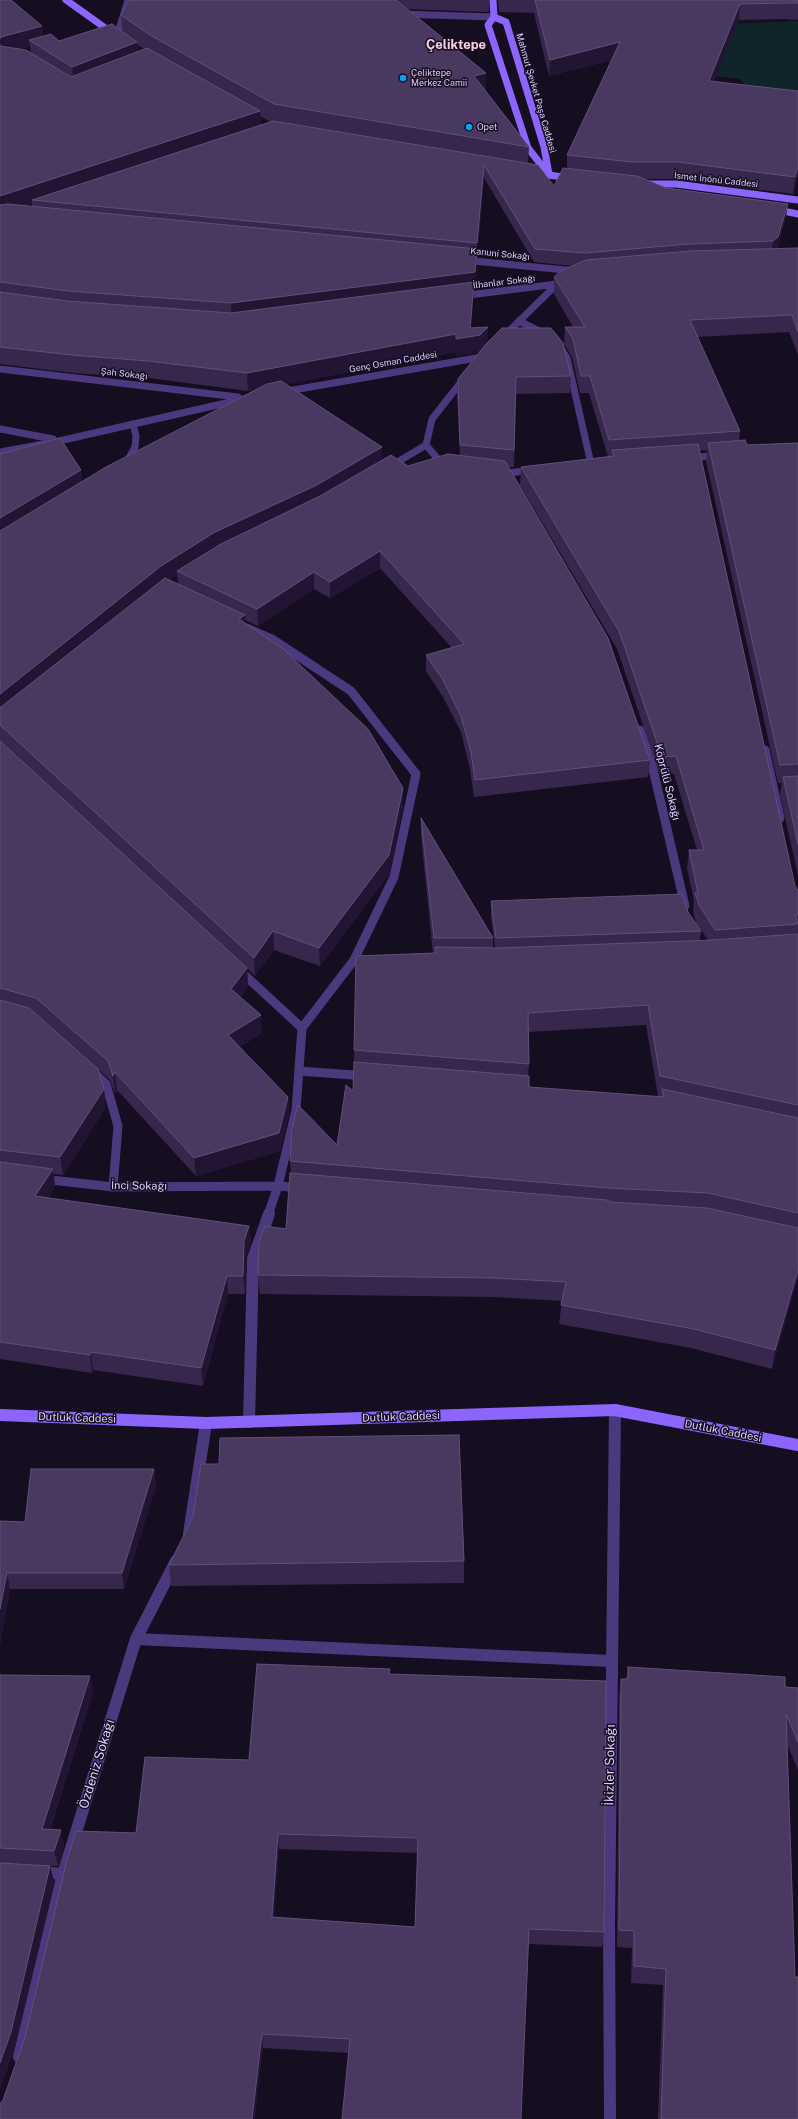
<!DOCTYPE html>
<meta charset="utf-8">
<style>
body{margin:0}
canvas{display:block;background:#150d20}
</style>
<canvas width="798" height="2119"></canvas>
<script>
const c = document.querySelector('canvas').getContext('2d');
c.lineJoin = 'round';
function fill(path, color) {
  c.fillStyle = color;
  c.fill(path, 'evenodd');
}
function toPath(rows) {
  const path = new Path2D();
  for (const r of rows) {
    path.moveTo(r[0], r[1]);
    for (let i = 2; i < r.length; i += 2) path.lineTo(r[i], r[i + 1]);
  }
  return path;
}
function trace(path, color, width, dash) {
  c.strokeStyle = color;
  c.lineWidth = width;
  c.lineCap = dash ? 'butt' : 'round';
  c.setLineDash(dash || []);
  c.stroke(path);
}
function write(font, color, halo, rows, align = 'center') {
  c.font = font + ' "Public Sans",sans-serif';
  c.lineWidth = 3;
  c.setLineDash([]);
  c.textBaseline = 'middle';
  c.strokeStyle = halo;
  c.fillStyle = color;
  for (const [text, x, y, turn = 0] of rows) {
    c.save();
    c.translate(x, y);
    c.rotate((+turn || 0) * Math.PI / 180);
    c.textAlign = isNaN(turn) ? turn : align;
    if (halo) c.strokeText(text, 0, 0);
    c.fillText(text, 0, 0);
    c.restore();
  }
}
const green = toPath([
 [798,21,798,100,748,94,741,79,624,65,618,29]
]);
const lane = toPath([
 [519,321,545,334],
 [560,347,567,358,591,464],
 [125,465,135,447,136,436,133,424]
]);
const streetFar2 = toPath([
 [400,14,494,17],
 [117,36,128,0],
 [463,260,576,271],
 [461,296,557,284],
 [503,337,557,284,565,281],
 [0,369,238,397],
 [282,392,482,357,485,353],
 [0,429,53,439],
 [0,452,59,441,248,398],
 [688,458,720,455],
 [447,465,443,465,426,445,432,419,465,377],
 [389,467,426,445],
 [498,471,508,473,534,470]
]);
const streetFar1 = toPath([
 [247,628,272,639,351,691,416,774,394,877,354,960,302,1028,296,1110,278,1186,268,1215],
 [640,730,652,765,685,906],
 [765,750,780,818],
 [237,968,302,1028],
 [92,1071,106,1084,118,1126,113,1187],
 [299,1071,367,1076],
 [42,1179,113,1187,278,1186,302,1188]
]);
const street = toPath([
 [249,1422,253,1259,269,1214],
 [189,1534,206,1423],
 [136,1639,611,1661],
 [38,1872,63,1874],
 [19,2057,63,1874,136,1639,176,1561],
 [610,2119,609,1924,615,1410]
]);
const secondaryFar1 = toPath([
 [66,0,115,35],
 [493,0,494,17,488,25,528,148,549,175],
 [494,17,506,22,544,147,549,174],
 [533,173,571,178],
 [645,184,676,184,798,200],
 [774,209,798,214]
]);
const secondary = toPath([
 [0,1415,206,1423,615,1410,798,1445]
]);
const wall = toPath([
 [0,0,42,26,43,37,59,41,123,32,121,15,129,0,489,0,489,12,407,9,486,73,486,92,529,147,528,163,554,186,567,169,567,155,612,60,549,76,534,13,499,12,498,0,798,0,798,20,783,19,739,20,714,81,798,91,798,176,793,194,677,179,645,179,666,188,786,217,777,249,798,248,798,355,789,332,697,337,740,431,739,441,747,445,798,443,798,875,780,795,782,783,778,783,706,461,707,450,699,451,795,886,797,889,798,890,798,933,796,933,796,934,798,934,798,1277,772,1369,691,1348,559,1324,562,1301,494,1297,260,1294,258,1275,286,1229,291,1173,290,1161,337,1145,353,1091,354,1062,354,1050,433,954,421,836,421,818,493,938,493,948,495,948,491,918,491,901,688,912,701,931,700,941,708,940,696,923,693,911,694,901,687,868,689,850,697,850,674,774,660,775,617,649,520,485,521,467,608,457,589,393,580,393,572,357,564,344,565,327,573,327,554,294,554,277,573,266,534,262,484,178,477,257,474,289,471,328,488,327,487,342,571,376,570,393,516,394,514,467,509,467,650,760,648,777,474,797,470,769,461,732,443,697,426,671,426,655,452,648,380,568,330,598,314,589,258,626,245,620,245,624,403,788,403,806,389,874,320,966,274,950,255,976,247,968,248,986,240,997,262,1033,239,1047,288,1097,289,1114,280,1151,196,1176,117,1090,115,1094,110,1080,39,1017,106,1107,63,1175,54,1174,55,1186,48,1198,249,1226,251,1243,246,1259,245,1294,228,1294,203,1386,93,1370,92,1373,0,1359,0,454,81,470,82,481,258,389,248,391,149,378,74,373,0,364],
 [137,45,141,47,144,49,138,52],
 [30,46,31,52,20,49],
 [260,116,270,122,261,125],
 [32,203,32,207,24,206],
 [456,352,456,356,479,352,458,379,457,396,460,456,408,466,382,460,286,384],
 [177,575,178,584,169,580],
 [3,743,4,744,129,859],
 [646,1025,658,1096,661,1097,529,1087,528,1076,529,1064,528,1032],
 [219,1464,464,1561,464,1583,171,1586,169,1565],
 [154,1469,156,1486,124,1589,10,1589,0,1645,0,1521,25,1522],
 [628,1667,785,1687,798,1688,798,1770,787,1744,798,2119,658,2119,663,1985,631,1983,632,1948,617,1947,619,1697,621,1679,626,1679],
 [390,1674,604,1932,602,1947,528,1944,348,2053,263,2048,3,2100,136,1833,249,1760],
 [279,1849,418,1853,415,1927,274,1917],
 [0,1675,90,1676,93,1692,50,1830,64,1846,58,1866,50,1866,54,1881,15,2047,0,2089]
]);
const shadedWall = toPath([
 [740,4,739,20,708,97,709,81],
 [42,26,44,42,29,40,30,46,3,54,0,58,0,39,1,37],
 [137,42,138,58,74,82,72,67],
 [620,42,619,58,549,76,550,60],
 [486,73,486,93,474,76],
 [260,111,261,128,32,200,32,203,0,214,0,196],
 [484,165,484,178,477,257,477,243],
 [798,166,798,176,793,194,795,177],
 [788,204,786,217,776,251,771,255,773,241],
 [477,249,476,267,474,289,470,337,488,327,487,345,480,352,456,356,456,339,470,328,232,320,231,303],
 [456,334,456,352,248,391,247,373],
 [382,447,382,465,177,571,177,575,163,584,0,714,0,694,161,566,215,532],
 [81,470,83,488,0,537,0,518],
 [380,551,380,568,330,598,330,582],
 [314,572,314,589,258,626,257,609],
 [245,615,246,633,239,619],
 [403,788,403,806,389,874,320,966,319,948],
 [273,931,274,950,255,976,254,958],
 [247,968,248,986,232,1007,231,989],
 [261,1015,262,1033,229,1053,228,1035],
 [115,1072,117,1090,115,1094,113,1076],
 [104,1089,106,1107,63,1175,60,1157],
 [288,1097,289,1114,280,1151,196,1176,194,1158],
 [53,1169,55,1186,38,1214,35,1196],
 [249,1226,251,1243,246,1259,245,1294,243,1276,244,1241],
 [798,1270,798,1277,772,1369,775,1350],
 [227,1276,228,1294,203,1386,201,1368],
 [91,1352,93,1370,92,1373,90,1355],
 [154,1469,156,1486,124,1589,122,1573],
 [7,1573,10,1589,0,1645,0,1609],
 [90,1676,93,1692,45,1845,42,1829],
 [61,1830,64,1846,58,1866,54,1851],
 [278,1834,279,1849,273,1932,272,1917],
 [50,1866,54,1881,15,2047,0,2089,0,2063],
 [262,2034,263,2048,255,2119,252,2119]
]);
const building = toPath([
 [0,0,11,0,42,26,1,37,0,39,0,0],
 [129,0,396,0,486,73,474,76,529,147,274,104,150,35,121,15,129,0],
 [535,0,798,0,798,3,785,3,740,4,709,81,798,91,798,166,795,177,678,162,632,162,567,155,620,42,550,60,535,0],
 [112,24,137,42,72,67,29,40,51,34,59,41,112,24],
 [0,45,0,46,26,50,71,77,147,48,260,111,0,196,0,45],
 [273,121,538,165,554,186,563,168,637,176,666,188,788,204,778,237,773,241,689,244,585,253,535,249,484,165,477,243,32,200,273,121],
 [8,204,477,249,475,272,231,303,68,291,0,282,0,205,8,204],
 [798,248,798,332,792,315,690,320,740,431,609,440,590,376,581,376,573,339,565,327,585,327,554,277,561,271,586,260,690,251,798,248],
 [474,282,470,328,488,327,480,335,456,339,456,334,247,373,148,361,72,355,0,347,0,292,67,301,231,313,474,282],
 [502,328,551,328,563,343,571,376,516,377,514,450,460,445,458,379,486,344,502,328],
 [281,381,382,447,315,486,215,532,161,566,0,694,0,531,106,467,267,384,281,381],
 [60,438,81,470,0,518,0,454,60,438],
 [745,440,747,445,798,443,798,764,780,765,708,443,745,440],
 [698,444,795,886,797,889,798,890,798,915,795,915,798,924,715,930,699,905,695,893,698,893,689,850,704,850,676,756,662,757,619,631,521,467,614,456,612,450,698,444],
 [448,454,505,461,608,638,650,760,475,780,471,752,461,716,443,680,426,655,464,644,380,551,330,582,314,572,257,609,177,571,221,544,320,496,391,455,408,466,448,454],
 [165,578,245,615,239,619,282,648,368,729,403,788,389,855,319,948,273,931,254,958,1,726,0,725,0,707,1,707,165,578],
 [0,741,247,968,231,989,261,1015,228,1035,288,1097,279,1133,194,1158,115,1072,113,1076,108,1061,36,998,0,988,0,741],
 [798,776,798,844,783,777,798,776],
 [421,818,493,938,434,938,421,818],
 [682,894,688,912,701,931,496,938,491,901,682,894],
 [798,934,798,1105,660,1076,648,1005,528,1013,529,1064,354,1050,356,956,436,953,435,947,498,948,713,940,798,934],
 [0,1000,29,1008,98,1069,104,1089,60,1157,0,1150,0,1000],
 [354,1062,529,1076,529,1087,664,1097,662,1089,798,1118,798,1213,708,1193,608,1188,290,1161,292,1128,298,1105,337,1145,346,1085,353,1091,354,1062],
 [0,1162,53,1169,35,1196,249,1226,244,1241,243,1276,227,1276,201,1368,91,1352,90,1355,0,1342,0,1162],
 [290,1173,607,1200,611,1202,707,1208,798,1228,798,1270,775,1350,694,1329,561,1305,566,1282,495,1278,258,1275,259,1241,265,1226,286,1229,290,1173],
 [459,1435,464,1561,169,1565,193,1517,201,1464,219,1464,220,1438,459,1435],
 [31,1469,154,1469,122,1573,7,1573,0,1609,0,1521,25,1522,31,1469],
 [257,1664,390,1669,389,1674,606,1681,604,1932,529,1929,521,2119,342,2119,350,2039,262,2034,252,2119,0,2119,0,2104,3,2100,25,2037,67,1860,76,1831,136,1833,145,1757,249,1760,257,1664],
 [278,1834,418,1838,415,1927,272,1917,278,1834],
 [628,1667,785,1677,785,1687,798,1688,798,1742,786,1714,795,1977,798,1977,798,2119,661,2119,666,1969,634,1966,634,1931,619,1930,621,1679,628,1679,628,1667],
 [0,1675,90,1676,42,1829,61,1830,54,1851,0,1848,0,1675],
 [0,1863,50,1866,11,2032,0,2063,0,1863]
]);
const markers = [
 [403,78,4,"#05a4f2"],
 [469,127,4,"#05a4f2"]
];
const farPoinames = [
 ["Çeliktepe",411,73],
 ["Merkez Camii",411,83],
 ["Opet",477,127]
];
const farStreetnames = [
 ["Mahmut Şevket Paşa Caddesi",536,93,74],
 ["İsmet İnönü Caddesi",716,180,6],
 ["Kanuni Sokağı",500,254,6],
 ["İlhanlar Sokağı",504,282,-7],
 ["Genç Osman Caddesi",393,362,-10],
 ["Şah Sokağı",124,374,7]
];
const streetNames = [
 ["Köprülü Sokağı",667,782,76],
 ["İnci Sokağı",139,1186,1],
 ["Dutluk Caddesi",401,1417,-2],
 ["Dutluk Caddesi",77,1418,2],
 ["Dutluk Caddesi",723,1431,11]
];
const farDistrictnames = [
 ["Çeliktepe",456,45]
];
const nearStreetnames = [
 ["Özdeniz Sokağı",97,1764,-73],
 ["İkizler Sokağı",610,1765,-89]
];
fill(green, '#10252a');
trace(lane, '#4b397e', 7);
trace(streetFar2, '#4b397e', 7);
trace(streetFar1, '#4b397e', 9);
trace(street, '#4b397e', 12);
trace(secondaryFar1, '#8c66fc', 7);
trace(secondary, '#8c66fc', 12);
fill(wall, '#37274d');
fill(shadedWall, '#221533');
fill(building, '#493860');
trace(building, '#605079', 1);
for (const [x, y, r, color] of markers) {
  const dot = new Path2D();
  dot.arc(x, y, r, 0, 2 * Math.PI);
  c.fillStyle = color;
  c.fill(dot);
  trace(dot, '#150d20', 1.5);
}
write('9px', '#decdfe', '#150d20', farPoinames, 'left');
write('9px', '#decdfe', '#150d20', farStreetnames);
write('11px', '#decdfe', '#150d20', streetNames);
write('bold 13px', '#fecfe2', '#150d20', farDistrictnames);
write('13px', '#decdfe', '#150d20', nearStreetnames);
</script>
